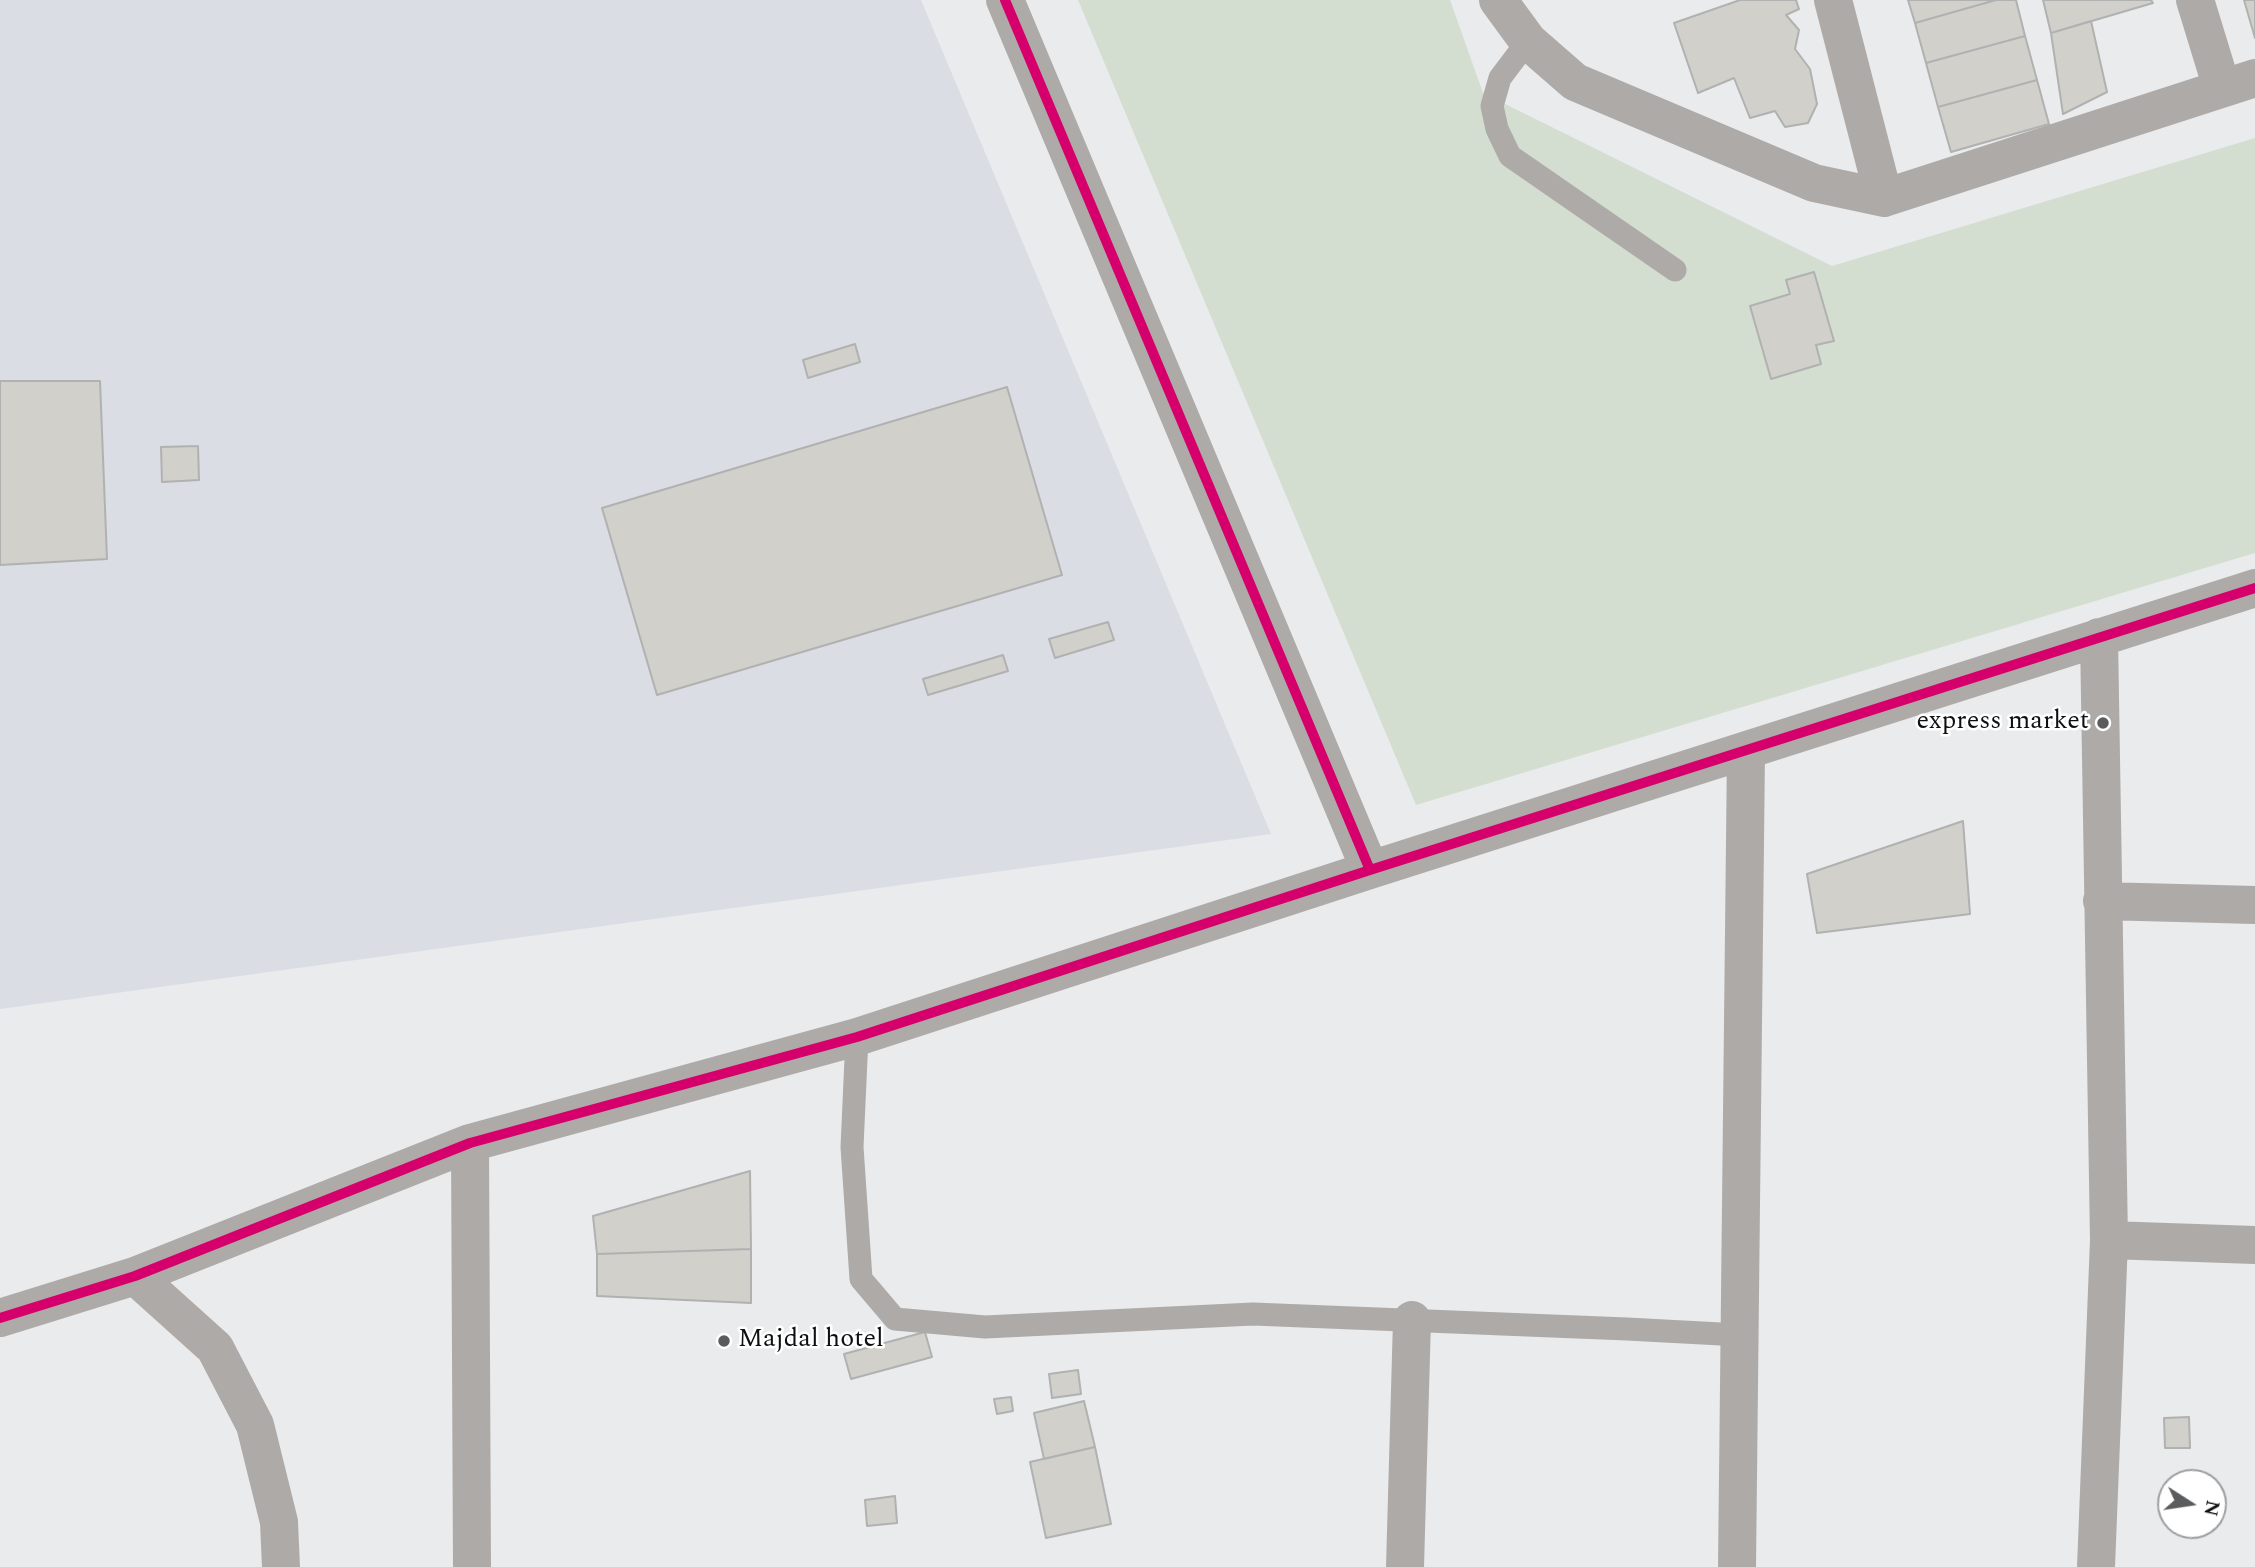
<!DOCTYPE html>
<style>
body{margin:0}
#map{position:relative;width:2255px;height:1567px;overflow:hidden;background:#e9ebed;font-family:Spectral,serif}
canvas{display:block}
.north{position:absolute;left:2157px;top:1469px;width:70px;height:70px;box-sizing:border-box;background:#fff;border:2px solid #9f9f9f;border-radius:50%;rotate:102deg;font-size:19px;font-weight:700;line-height:28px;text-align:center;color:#0e0f10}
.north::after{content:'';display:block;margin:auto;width:24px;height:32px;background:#5b5c5d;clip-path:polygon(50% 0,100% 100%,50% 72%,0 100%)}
</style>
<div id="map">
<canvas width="2255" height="1567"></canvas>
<div class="north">N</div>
</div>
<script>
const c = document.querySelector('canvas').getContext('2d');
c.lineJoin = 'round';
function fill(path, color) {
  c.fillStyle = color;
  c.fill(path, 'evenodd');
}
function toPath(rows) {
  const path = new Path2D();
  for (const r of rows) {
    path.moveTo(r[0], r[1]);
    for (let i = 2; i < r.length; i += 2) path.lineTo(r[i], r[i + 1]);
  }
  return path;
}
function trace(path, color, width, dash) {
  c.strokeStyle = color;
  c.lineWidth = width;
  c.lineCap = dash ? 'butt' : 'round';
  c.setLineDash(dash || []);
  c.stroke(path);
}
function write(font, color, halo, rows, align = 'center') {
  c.font = font + ' Spectral,serif';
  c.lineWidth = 5;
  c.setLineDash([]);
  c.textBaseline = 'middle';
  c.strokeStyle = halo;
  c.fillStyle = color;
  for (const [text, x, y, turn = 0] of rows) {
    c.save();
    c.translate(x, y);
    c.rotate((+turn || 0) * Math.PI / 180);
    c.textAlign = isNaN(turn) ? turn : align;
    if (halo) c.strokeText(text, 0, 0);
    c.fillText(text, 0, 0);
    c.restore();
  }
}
const built = toPath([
 [0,0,921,0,1271,834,0,1009]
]);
const green = toPath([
 [1078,0,1450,0,1483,93,1832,266,2255,138,2255,553,1416,805]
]);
const building = toPath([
 [1740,0,1796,0,1799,9,1786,15,1799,30,1795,49,1810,69,1817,104,1808,123,1785,127,1775,111,1750,118,1734,78,1698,93,1674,23,1740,0],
 [1908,0,1996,0,1915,23,1908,0],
 [1996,0,2016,0,2025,36,1926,63,1915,23,1996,0],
 [2043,0,2151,0,2153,3,2051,33,2043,0],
 [2244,0,2255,0,2255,38,2244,0],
 [2091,21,2107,92,2063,114,2051,33,2091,21],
 [2025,36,2037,80,1938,107,1926,63,2025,36],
 [2037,80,2049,124,1951,152,1938,107,2037,80],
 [1814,272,1834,341,1816,345,1821,364,1771,379,1750,306,1790,294,1786,280,1814,272],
 [855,344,860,362,808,378,803,360,855,344],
 [0,381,100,381,107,559,0,565,0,381],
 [1007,387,1062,575,657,695,602,508,1007,387],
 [198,446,199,480,162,482,161,447,198,446],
 [1108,622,1114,640,1055,658,1049,639,1108,622],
 [1003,655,1008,671,928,695,923,679,1003,655],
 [1963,821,1970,914,1817,933,1807,874,1963,821],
 [750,1171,751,1249,597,1254,593,1216,750,1171],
 [751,1249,751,1303,597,1296,597,1254,751,1249],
 [925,1332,932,1357,851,1379,844,1354,925,1332],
 [1078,1370,1081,1394,1052,1398,1049,1374,1078,1370],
 [1011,1397,1013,1411,997,1414,994,1399,1011,1397],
 [1084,1401,1095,1447,1044,1459,1034,1413,1084,1401],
 [2189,1417,2190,1448,2165,1448,2164,1418,2189,1417],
 [1095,1447,1111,1524,1046,1538,1030,1462,1095,1447],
 [895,1496,897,1523,867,1526,865,1500,895,1496]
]);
const service = toPath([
 [1528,41,1500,78,1492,106,1497,129,1510,156,1675,270],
 [857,1037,852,1147,861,1279,895,1319,985,1327,1253,1314,1627,1329,1740,1335]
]);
const minor = toPath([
 [1005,0,1370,870],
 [1498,0,1528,41,1575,82,1814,183,1884,198,2255,78],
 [1833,0,1884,198],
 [2195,0,2222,88],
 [2102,901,2255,905],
 [470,1143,472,1567],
 [2109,1240,2255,1245],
 [135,1276,215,1348,255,1425,279,1522,281,1567],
 [0,1318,135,1276,470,1143,857,1037,1370,870,2255,588],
 [1405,1567,1412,1320],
 [1737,1567,1746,751],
 [2096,1567,2109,1240,2099,637]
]);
const cycleway = toPath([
 [1005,0,1370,870],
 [0,1318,135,1276,470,1143,857,1037,1370,870,2255,588]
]);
const markers = [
 [2103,723,7,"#5b5c5d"],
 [724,1341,7,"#5b5c5d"]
];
const poiNames = [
 ["express market",2089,723],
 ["Majdal hotel",738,1341,"left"]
];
fill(built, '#dadde4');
fill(green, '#d4ded0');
fill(building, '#d2d0cb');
trace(building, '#b0b1b1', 2);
trace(service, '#aeaaa8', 23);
trace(minor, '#aeaaa8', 38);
trace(cycleway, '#d6006c', 10);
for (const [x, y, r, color] of markers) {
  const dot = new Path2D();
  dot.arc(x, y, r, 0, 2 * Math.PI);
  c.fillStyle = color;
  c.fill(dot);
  trace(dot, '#fff', 2.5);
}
write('26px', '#0e0f10', '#fff', poiNames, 'right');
</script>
